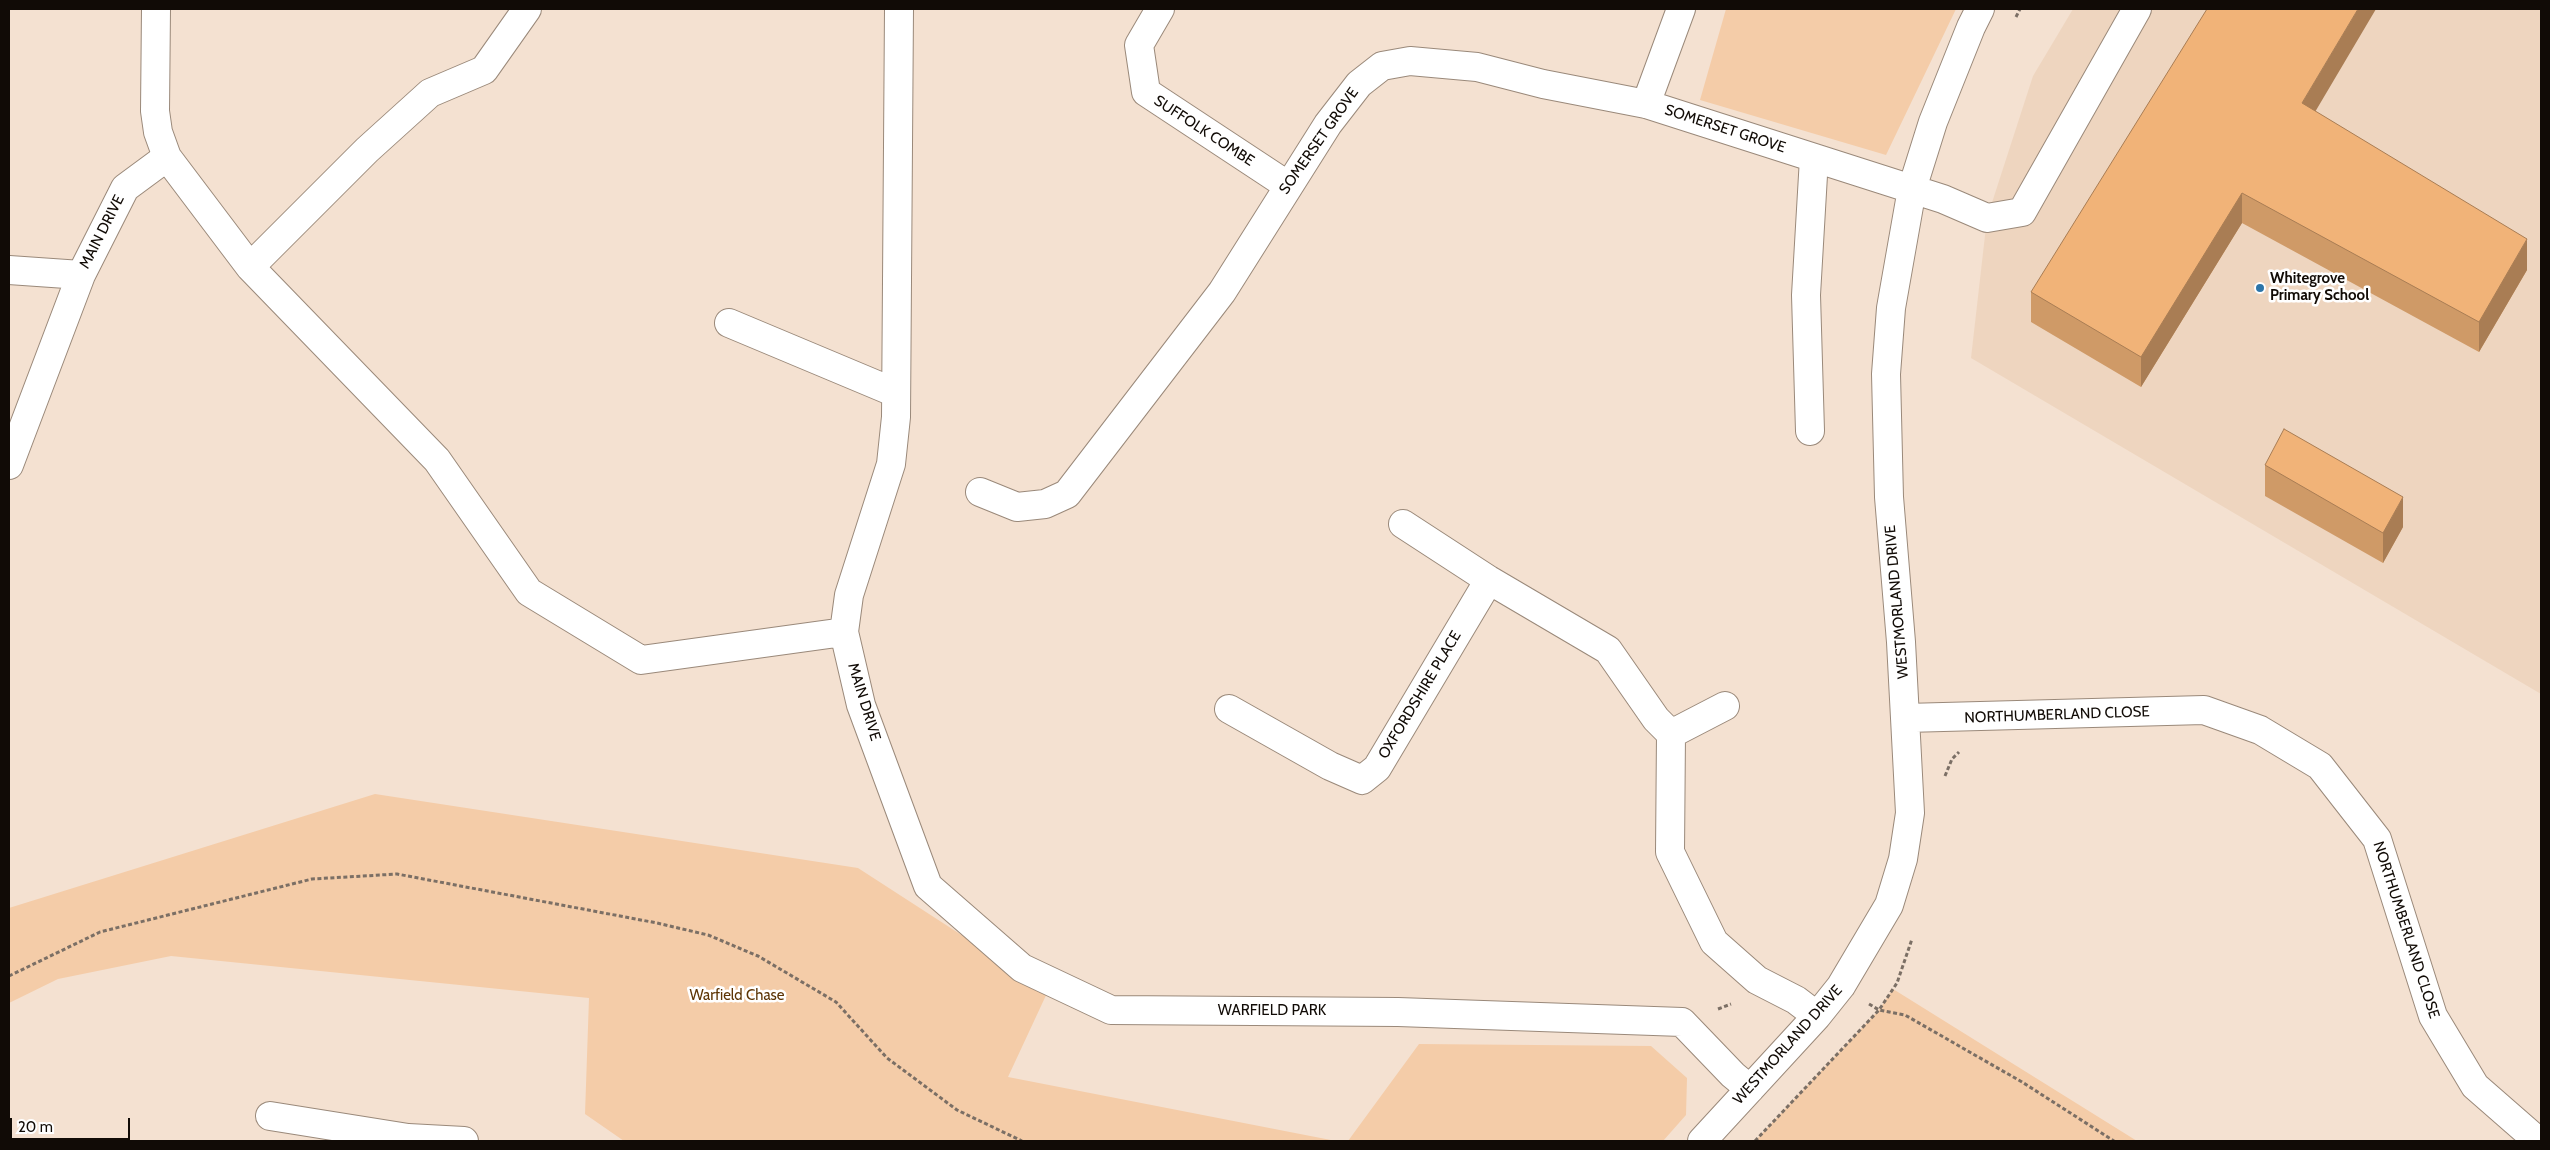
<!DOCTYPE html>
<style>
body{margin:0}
#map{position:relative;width:2550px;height:1150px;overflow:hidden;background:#f4e1d1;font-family:Cabin,sans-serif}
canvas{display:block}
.frame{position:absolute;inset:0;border:10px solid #110b06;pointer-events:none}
.scale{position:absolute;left:10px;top:1118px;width:120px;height:22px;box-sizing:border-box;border:2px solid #110b06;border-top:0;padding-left:6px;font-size:15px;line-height:18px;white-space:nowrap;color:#110b06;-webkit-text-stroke:4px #fff;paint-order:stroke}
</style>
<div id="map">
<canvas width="2550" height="1150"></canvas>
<div class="frame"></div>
<div class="scale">20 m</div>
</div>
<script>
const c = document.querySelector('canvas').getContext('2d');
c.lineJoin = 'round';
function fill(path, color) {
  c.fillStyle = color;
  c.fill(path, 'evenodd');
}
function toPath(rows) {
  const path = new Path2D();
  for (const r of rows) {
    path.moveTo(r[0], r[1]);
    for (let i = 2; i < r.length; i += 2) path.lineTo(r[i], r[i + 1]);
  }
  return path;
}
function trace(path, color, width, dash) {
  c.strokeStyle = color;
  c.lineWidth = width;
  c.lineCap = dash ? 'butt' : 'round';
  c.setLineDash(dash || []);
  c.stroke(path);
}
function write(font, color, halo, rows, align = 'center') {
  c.font = font + ' Cabin,sans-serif';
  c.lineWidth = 5;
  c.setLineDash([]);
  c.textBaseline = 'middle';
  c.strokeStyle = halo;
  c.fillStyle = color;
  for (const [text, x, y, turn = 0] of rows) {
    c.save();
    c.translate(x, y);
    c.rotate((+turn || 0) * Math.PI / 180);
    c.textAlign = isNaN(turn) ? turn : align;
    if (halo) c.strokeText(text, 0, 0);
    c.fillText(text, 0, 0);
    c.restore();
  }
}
const built = toPath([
 [2073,9,2541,9,2541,694,1971,358,1987,218,2033,76]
]);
const green = toPath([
 [1726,9,1956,9,1886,155,1700,100],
 [375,794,858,868,1048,991,1008,1077,1336,1141,624,1141,585,1114,589,998,171,956,58,979,9,1003,9,908],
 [1893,989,2137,1141,1755,1141,1879,1010],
 [1419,1044,1651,1046,1687,1078,1686,1115,1663,1141,1348,1141]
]);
const path = toPath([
 [2016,17,2020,9],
 [1945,776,1952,759,1959,752],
 [9,976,100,932,312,879,397,874,657,923,708,935,758,956,836,1002,887,1058,957,1110,1022,1141],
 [1869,1004,1879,1010,1905,1015,2022,1082,2114,1141],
 [1718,1009,1731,1004],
 [1755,1141,1879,1010,1897,983,1912,939]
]);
const minor = toPath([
 [156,9,155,111,158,132,167,157,250,267,437,460,529,592,641,660,844,632],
 [899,9,896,417,891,464,849,595,844,632,861,705,928,886,1022,968,1111,1010,1398,1012,1682,1022,1733,1075,1750,1089],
 [1160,9,1139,45,1146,92,1287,185],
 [1646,104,1681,9],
 [250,267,367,150,430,93,484,70,527,9],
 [9,270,81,275],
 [729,323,896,393],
 [1810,431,1806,295,1814,158],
 [9,465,81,275,125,188,167,157],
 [980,492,1017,507,1045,504,1067,494,1222,292,1328,124,1359,84,1382,66,1410,61,1477,67,1543,84,1646,104,1943,199,1987,218,2022,212,2137,9],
 [1403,524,1489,580,1608,650,1656,719,1671,734,1670,852,1714,942,1757,980,1796,1000,1817,1016],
 [1229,709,1330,766,1362,780,1377,768,1489,580],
 [1906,718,2204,710,2260,730,2320,766,2377,839,2433,1016,2475,1086,2538,1141],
 [1671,734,1725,706],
 [270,1116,408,1138,464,1141],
 [1702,1141,1817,1016,1841,986,1889,905,1903,859,1910,813,1901,642,1889,497,1886,374,1891,308,1912,189,1933,122,1971,27,1980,9]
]);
const wall = toPath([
 [2315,111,2527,270,2479,352,2242,223,2141,387,2031,322,2031,292],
 [2265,465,2403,527,2383,563,2265,496]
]);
const shadedWall = toPath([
 [2358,9,2376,9,2302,134,2302,103],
 [2242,193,2242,223,2141,387,2141,357],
 [2527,239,2527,270,2479,352,2479,322],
 [2403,497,2403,527,2383,563,2383,533]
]);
const building = toPath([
 [2207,9,2358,9,2302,103,2527,239,2479,322,2242,193,2141,357,2031,292,2207,9],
 [2284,429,2403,497,2383,533,2265,465,2284,429]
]);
const markers = [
 [2260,288,5,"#2c75a9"]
];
const streetNames = [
 ["SOMERSET GROVE",1725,129,18],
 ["SUFFOLK COMBE",1204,131,33],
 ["SOMERSET GROVE",1319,141,-55],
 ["MAIN DRIVE",102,232,-63],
 ["WESTMORLAND DRIVE",1897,602,-95],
 ["OXFORDSHIRE PLACE",1420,695,-59],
 ["MAIN DRIVE",864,702,73],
 ["NORTHUMBERLAND CLOSE",2057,715,-2],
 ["NORTHUMBERLAND CLOSE",2406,930,72],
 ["WARFIELD PARK",1272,1011],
 ["WESTMORLAND DRIVE",1788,1045,-48]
];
const poiNames = [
 ["Whitegrove",2270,279],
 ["Primary School",2270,296]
];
const parkNames = [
 ["Warfield Chase",737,996]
];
fill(built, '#eed5bf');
fill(green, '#f4cca8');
trace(minor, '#9a897a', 30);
trace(path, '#7b6f65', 3, [4, 2.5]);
trace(minor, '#fff', 28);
fill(wall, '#cf9a67');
fill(shadedWall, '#a97d54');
fill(building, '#f1b378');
trace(building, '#a97d54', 1);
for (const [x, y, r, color] of markers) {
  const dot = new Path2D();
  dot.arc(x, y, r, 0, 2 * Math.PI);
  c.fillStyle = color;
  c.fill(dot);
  trace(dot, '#fff', 2);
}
write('15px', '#110b06', '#fff', streetNames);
write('bold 15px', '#110b06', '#fff', poiNames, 'left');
write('15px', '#5d3505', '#fff', parkNames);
</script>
